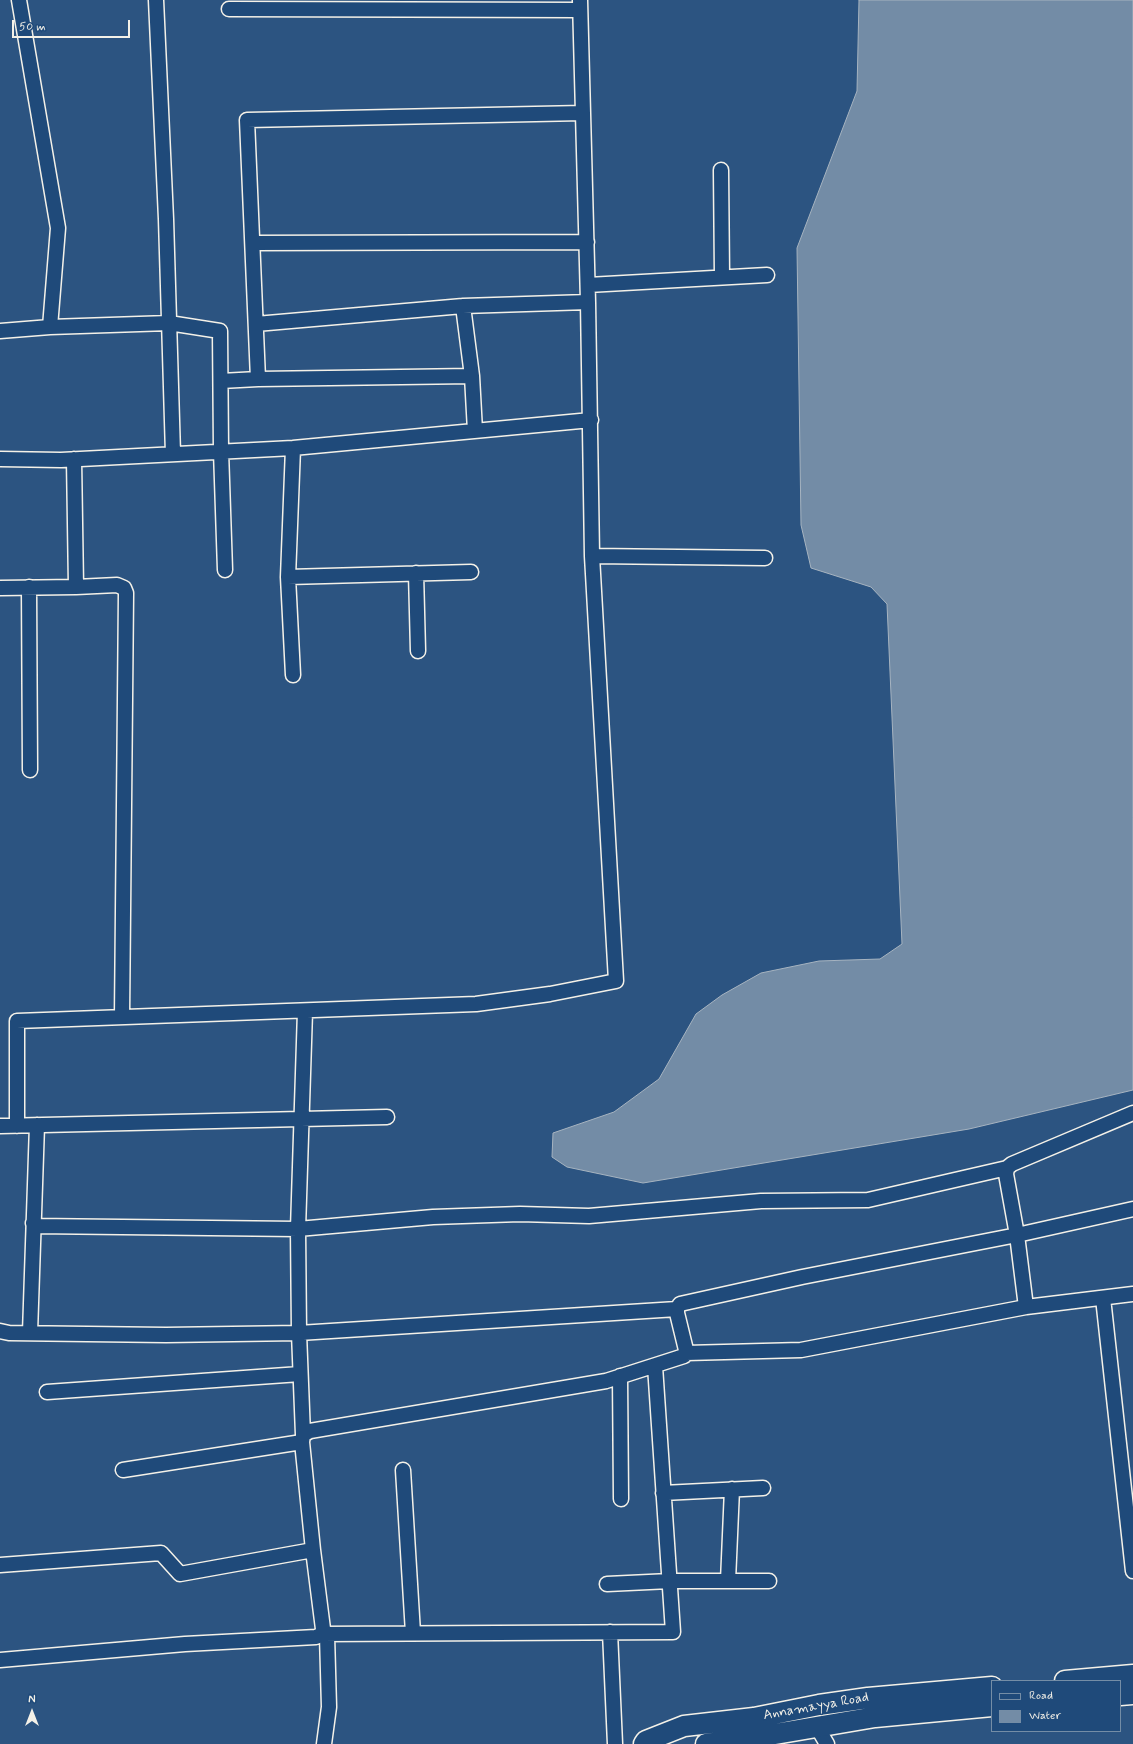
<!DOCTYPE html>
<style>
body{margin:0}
#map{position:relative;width:1133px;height:1744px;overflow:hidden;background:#2c5481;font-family:Mynerve,sans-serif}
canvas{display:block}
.legend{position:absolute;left:991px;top:1680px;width:130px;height:52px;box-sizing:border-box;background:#1f4a7a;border:1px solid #748da6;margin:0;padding:5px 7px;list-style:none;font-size:12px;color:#f4f1e8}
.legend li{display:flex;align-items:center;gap:8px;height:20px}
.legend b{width:20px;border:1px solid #748da6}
.north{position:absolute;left:12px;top:1692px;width:40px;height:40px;-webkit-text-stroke:3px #1f4a7a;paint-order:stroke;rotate:0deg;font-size:11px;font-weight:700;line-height:16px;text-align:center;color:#f4f1e8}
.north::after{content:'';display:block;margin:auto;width:14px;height:18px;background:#f4f1e8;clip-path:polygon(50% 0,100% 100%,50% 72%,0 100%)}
.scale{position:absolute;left:12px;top:20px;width:118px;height:18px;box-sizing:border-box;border:2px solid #f4f1e8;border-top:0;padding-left:5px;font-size:12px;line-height:14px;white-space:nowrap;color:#f4f1e8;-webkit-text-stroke:3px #1f4a7a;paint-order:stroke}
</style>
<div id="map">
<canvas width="1133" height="1744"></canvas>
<ul class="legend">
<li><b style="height:5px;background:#1f4a7a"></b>Road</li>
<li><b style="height:11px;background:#738ca6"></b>Water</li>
</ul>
<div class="north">N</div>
<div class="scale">50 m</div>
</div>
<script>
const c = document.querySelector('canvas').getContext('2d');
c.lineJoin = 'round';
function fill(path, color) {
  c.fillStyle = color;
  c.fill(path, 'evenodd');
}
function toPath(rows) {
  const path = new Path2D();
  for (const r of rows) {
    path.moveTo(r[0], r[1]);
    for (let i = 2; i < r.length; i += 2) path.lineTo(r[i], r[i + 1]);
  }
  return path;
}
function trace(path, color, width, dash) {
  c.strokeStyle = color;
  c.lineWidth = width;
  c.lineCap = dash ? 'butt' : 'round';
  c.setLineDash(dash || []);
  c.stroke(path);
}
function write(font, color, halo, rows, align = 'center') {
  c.font = font + ' Mynerve,sans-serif';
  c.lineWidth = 3;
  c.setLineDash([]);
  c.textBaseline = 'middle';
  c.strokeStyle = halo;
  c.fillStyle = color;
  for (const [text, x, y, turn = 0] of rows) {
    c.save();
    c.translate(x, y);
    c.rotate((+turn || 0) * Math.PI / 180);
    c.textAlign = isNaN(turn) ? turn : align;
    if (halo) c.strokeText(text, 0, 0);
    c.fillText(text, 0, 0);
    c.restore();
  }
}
const water = toPath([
 [859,0,1133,0,1133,1090,969,1129,643,1183,567,1167,552,1157,553,1133,614,1112,659,1079,696,1014,722,995,761,973,819,961,880,959,902,944,887,604,871,587,811,568,801,525,797,248,857,91,859,0]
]);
const street = toPath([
 [19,0,58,228,50,327,169,323,220,331,221,451,225,570],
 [156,0,166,219,173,454],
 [229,9,580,10],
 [721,170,722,277],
 [253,243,587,242],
 [588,285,767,275],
 [256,324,463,306],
 [0,331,50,327],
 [472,376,463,306,588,302],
 [258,379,247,120,583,113],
 [221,381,258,379,472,376,475,431],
 [293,448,288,577,471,572],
 [0,459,61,460,293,448,591,420],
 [592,556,765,558],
 [416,573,418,651],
 [288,577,293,675],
 [29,587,30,770],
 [76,587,117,585,124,588,126,593,122,1017],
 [0,588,76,587,74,459],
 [305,1011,298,1229,299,1333,677,1309],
 [0,1126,387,1117],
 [17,1126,17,1021,476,1004,550,994,616,981,592,556,588,302,580,0],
 [33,1223,34,1226,298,1229,433,1217,520,1214,589,1216,761,1201,868,1200,1007,1168],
 [1103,1298,1133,1571],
 [1026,1307,1017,1235,1133,1209],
 [0,1331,9,1333,166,1335,299,1333,303,1435],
 [30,1333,37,1125],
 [686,1353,801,1350,1026,1307,1133,1294],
 [620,1376,621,1499],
 [47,1392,300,1374],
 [123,1470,302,1442],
 [403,1470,413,1633],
 [663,1493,763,1488],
 [0,1565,161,1553,180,1574,313,1550],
 [728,1581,732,1489],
 [607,1584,670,1581,769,1581],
 [610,1632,615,1744],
 [322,1634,673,1632,655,1366],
 [0,1660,185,1644,316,1637,322,1634,323,1629,313,1550,302,1442,303,1435,310,1431,606,1381,684,1356,686,1350,677,1313,677,1309,680,1304,802,1277,1017,1235,1006,1174,1007,1168,1012,1164,1133,1113],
 [817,1727,827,1744],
 [324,1744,329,1707,327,1635]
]);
const secondary = toPath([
 [1065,1681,1133,1675],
 [1120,1695,1133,1694],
 [644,1744,646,1741,684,1726,754,1718,819,1705,868,1698,992,1687],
 [706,1744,757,1737,875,1717,992,1706]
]);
const streetNames = [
 ["Annamayya Road",816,1707,-10]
];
fill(water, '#738ca6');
trace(water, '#a7b4c0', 1);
trace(street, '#f4f1e8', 17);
trace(secondary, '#f4f1e8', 23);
trace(street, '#1f4a7a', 14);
trace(secondary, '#1f4a7a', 20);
write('14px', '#f4f1e8', '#1f4a7a', streetNames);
</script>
